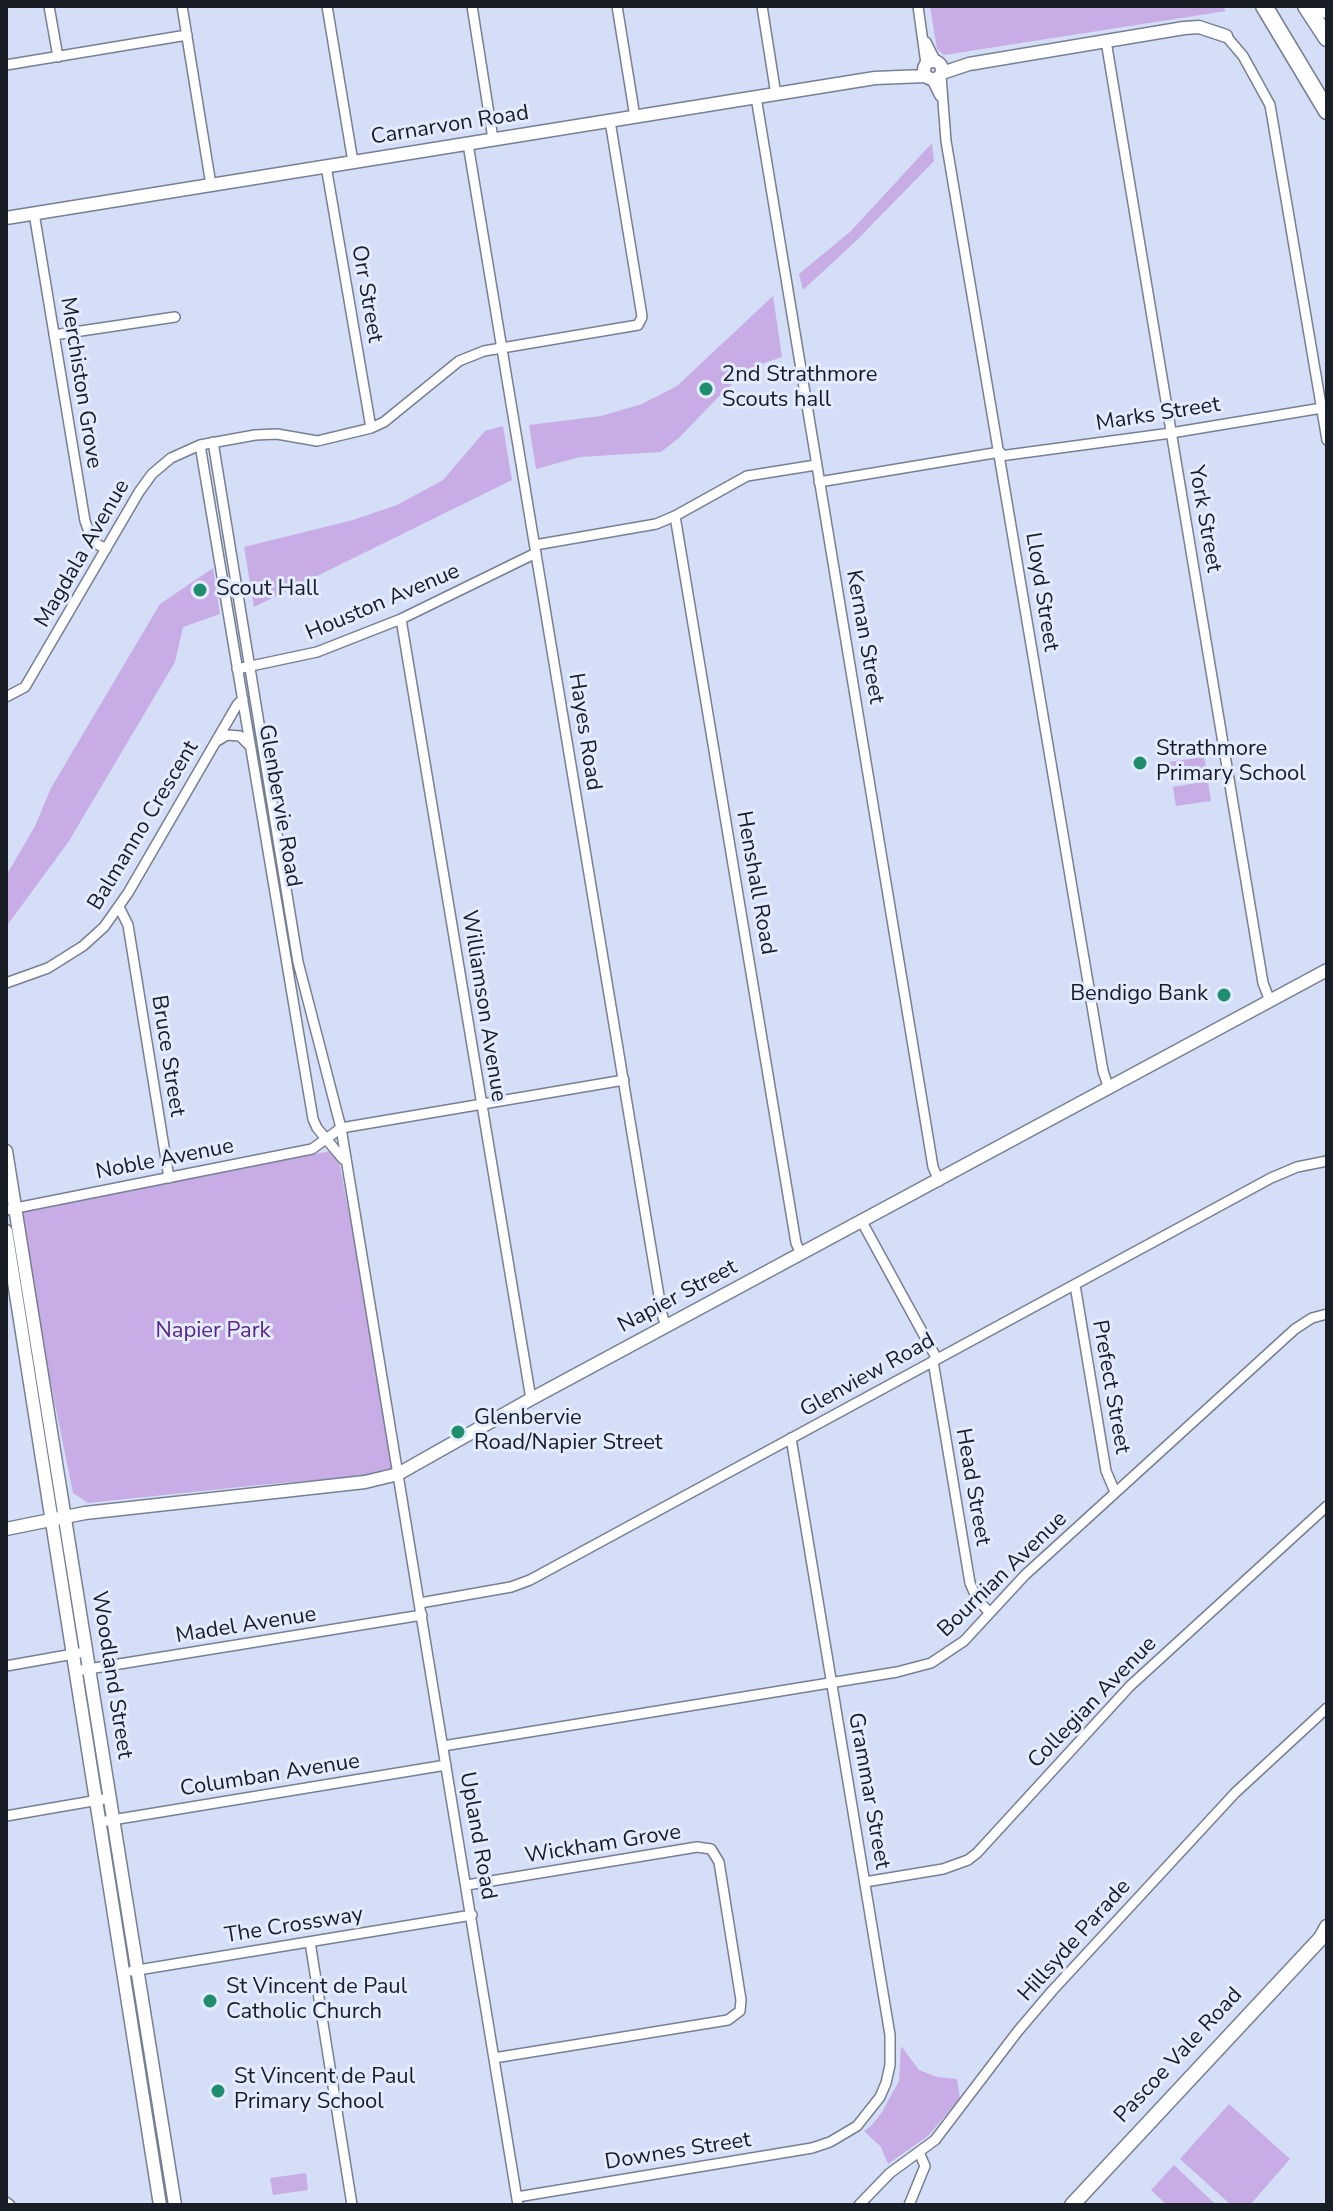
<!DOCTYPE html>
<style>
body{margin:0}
#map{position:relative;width:1333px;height:2211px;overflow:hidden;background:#d4def6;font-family:"Nunito Sans",sans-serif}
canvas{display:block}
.frame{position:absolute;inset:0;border:8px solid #191d25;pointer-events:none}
</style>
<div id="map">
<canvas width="1333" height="2211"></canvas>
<div class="frame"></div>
</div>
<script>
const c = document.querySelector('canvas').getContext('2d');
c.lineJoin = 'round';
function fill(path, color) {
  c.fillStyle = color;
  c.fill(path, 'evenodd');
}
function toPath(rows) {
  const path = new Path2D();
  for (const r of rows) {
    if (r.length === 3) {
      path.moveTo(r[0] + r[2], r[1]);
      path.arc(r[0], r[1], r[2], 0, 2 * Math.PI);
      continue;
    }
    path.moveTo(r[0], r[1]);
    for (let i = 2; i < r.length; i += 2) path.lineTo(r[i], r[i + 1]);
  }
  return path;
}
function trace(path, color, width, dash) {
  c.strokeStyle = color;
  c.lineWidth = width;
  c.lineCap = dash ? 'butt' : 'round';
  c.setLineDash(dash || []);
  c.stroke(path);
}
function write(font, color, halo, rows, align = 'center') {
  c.font = font + ' "Nunito Sans",sans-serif';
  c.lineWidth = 6;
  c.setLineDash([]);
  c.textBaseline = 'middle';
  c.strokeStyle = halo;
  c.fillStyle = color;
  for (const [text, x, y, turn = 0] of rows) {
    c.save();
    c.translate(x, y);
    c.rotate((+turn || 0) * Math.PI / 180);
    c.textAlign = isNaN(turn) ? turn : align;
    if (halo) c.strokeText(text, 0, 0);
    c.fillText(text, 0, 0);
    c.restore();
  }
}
const green = toPath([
 [930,6,1222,6,1226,11,944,55,937,49],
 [932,143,934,161,856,241,803,290,799,274,851,231],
 [773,296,782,357,755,366,726,389,679,438,661,452,580,457,536,469,529,425,601,416,642,404,677,386],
 [503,426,512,480,254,607,244,547,353,520,397,505,443,480,485,431],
 [213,568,220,614,183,627,175,662,69,841,6,927,6,876,35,826,51,788,160,604],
 [1204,757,1208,776,1172,781,1169,762],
 [1208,781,1211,801,1176,806,1173,787],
 [337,1150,398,1474,269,1484,88,1503,73,1493,15,1208],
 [901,2046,919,2070,937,2077,957,2079,960,2098,928,2136,888,2164,881,2147,864,2131,872,2125,882,2112,899,2081],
 [1229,2104,1290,2159,1250,2205,1231,2205,1180,2159],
 [1174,2165,1214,2203,1212,2205,1167,2205,1151,2190],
 [306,2173,308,2190,273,2195,270,2178]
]);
const street = toPath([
 [49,6,58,57],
 [182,6,211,185],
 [327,6,353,162],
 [472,6,493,139],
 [617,6,635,117],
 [762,6,776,95],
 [918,6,926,64],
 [1226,36,1243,56,1270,105,1327,440],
 [1106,41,1263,983,1270,1001],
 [926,42,936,62],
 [6,65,187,35],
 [941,76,946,141,1103,1071,1109,1089],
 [932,80,940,96],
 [756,97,933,1167,939,1181],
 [468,144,662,1314,666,1327],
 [326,166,371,428],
 [34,213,85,521,93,542,106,549],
 [54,335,175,317],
 [213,442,298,962,341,1128,518,2205],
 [200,445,313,1119,317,1128,343,1159],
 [1000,456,1171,433,1322,408],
 [819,482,1000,452],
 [675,516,796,1243,801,1254],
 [535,545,656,524,675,516,747,476,816,465],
 [401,619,531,1399],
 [237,669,317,652,401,619,536,553],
 [6,697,25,687,139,492,152,474,171,458,200,445,255,435,277,434,317,441,371,428,384,422,459,361,484,351,638,325,642,317,641,310,610,121],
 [217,741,227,735,240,736,249,745],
 [119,907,128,925,169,1178],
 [6,983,48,968,83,946,104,927,128,893,237,705,243,699],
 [6,1210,312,1149,341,1128,624,1080],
 [862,1222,937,1359],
 [1075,1285,1106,1471,1115,1492],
 [933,1361,970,1583,977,1599,989,1612],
 [420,1603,511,1587,530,1580,1271,1178,1297,1167,1327,1161],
 [6,1666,79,1653],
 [76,1671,422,1615],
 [443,1746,897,1672,931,1663,964,1641,1025,1575,1295,1329,1312,1318,1327,1314],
 [6,1816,110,1798],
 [100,1822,446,1765],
 [865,1882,943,1869,968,1860,977,1853,1130,1686,1327,1506],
 [467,1885,697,1847,711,1849,719,1862,741,2000,740,2011,728,2020,494,2058],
 [310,1942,352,2205],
 [132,1971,472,1915],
 [517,2197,812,2148,830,2142,857,2126,880,2097,886,2083,890,2065,890,2035,791,1438],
 [6,2202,10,2205],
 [859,2205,890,2173,935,2140,1018,2031,1052,1991,1235,1793,1327,1708],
 [909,2205,925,2166,919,2152]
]);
const secondary = toPath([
 [933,70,9],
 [942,73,969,64,1184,28,1199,27,1226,36],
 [6,218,875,78,925,76],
 [6,1151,175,2205],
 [6,1231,160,2205],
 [6,1529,85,1513,365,1482,398,1474,531,1399,1327,970]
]);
const primary = toPath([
 [1072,2205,1321,1938,1327,1927]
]);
const highway = toPath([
 [1264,6,1327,111],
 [1306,6,1327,38],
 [1324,6,1327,10]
]);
const markers = [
 [706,389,8,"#208d6c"],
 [200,590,8,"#208d6c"],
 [1140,763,8,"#208d6c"],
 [1224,995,8,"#208d6c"],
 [458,1432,8,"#208d6c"],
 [210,2001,8,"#208d6c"],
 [218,2091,8,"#208d6c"]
];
const streetNames = [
 ["Carnarvon Road",450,126,-9],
 ["Orr Street",366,294,80],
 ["Merchiston Grove",80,383,81],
 ["Marks Street",1158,415,-9],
 ["York Street",1204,519,80],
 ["Magdala Avenue",83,554,-60],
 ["Lloyd Street",1041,592,81],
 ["Houston Avenue",383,603,-23],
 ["Kernan Street",864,637,80],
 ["Hayes Road",584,732,81],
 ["Glenbervie Road",279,806,80],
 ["Balmanno Crescent",144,826,-59],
 ["Henshall Road",755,883,80],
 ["Williamson Avenue",483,1006,81],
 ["Bruce Street",167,1056,81],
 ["Noble Avenue",165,1160,-11],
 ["Napier Street",678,1297,-28],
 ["Glenview Road",868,1376,-29],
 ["Prefect Street",1110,1387,80],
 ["Head Street",972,1487,80],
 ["Bournian Avenue",1003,1575,-44],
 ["Madel Avenue",246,1626,-9],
 ["Woodland Street",111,1675,81],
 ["Collegian Avenue",1093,1703,-46],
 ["Columban Avenue",270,1776,-9],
 ["Grammar Street",868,1791,80],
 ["Upland Road",477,1836,80],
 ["Wickham Grove",603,1845,-9],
 ["The Crossway",294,1926,-9],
 ["Hillsyde Parade",1075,1941,-48],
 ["Pascoe Vale Road",1179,2056,-47],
 ["Downes Street",678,2152,-9]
];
const poiNames = [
 ["2nd Strathmore",722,376],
 ["Scouts hall",722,401],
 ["Scout Hall",216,590],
 ["Strathmore",1156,750],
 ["Primary School",1156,775],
 ["Bendigo Bank",1208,995,"right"],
 ["Glenbervie",474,1419],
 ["Road/Napier Street",474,1444],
 ["St Vincent de Paul",226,1988],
 ["Catholic Church",226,2013],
 ["St Vincent de Paul",234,2078],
 ["Primary School",234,2103]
];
const parkNames = [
 ["Napier Park",213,1332]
];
fill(green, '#c8ace5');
trace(street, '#767f94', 12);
trace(secondary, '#767f94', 15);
trace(primary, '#767f94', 17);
trace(highway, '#767f94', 19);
trace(street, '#fff', 9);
trace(secondary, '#fff', 12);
trace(primary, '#fff', 14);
trace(highway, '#fff', 16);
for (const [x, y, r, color] of markers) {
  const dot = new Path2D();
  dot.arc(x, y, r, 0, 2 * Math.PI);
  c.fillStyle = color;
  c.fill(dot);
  trace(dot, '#e3ebfe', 3);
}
write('22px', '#191d25', '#e3ebfe', streetNames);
write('22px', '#191d25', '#e3ebfe', poiNames, 'left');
write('22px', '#5d2586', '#e3ebfe', parkNames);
</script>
